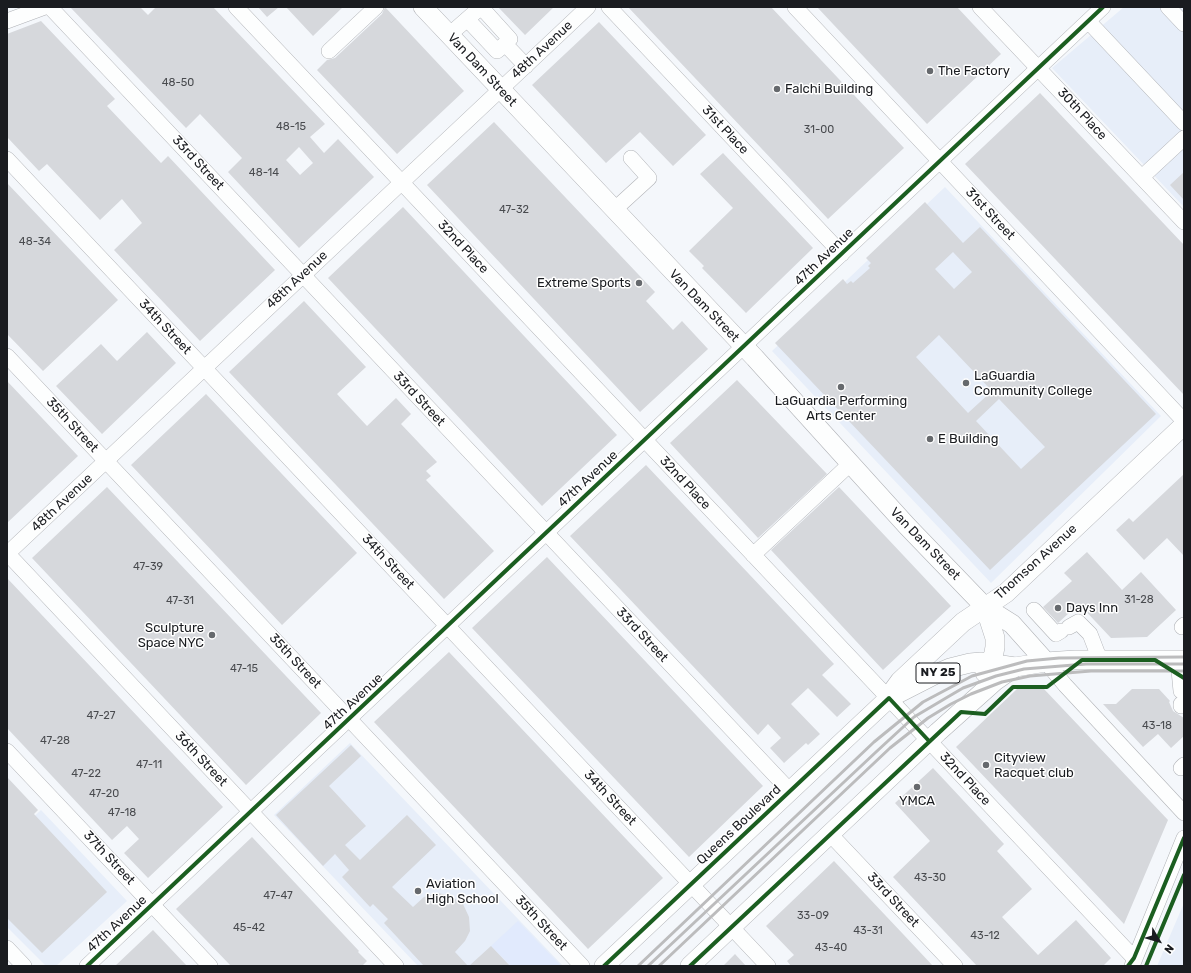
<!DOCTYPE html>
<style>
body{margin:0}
#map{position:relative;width:1191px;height:973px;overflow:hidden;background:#f4f7fb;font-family:Rubik,sans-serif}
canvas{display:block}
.frame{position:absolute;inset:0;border:8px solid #1a1c20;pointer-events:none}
.north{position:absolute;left:1139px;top:921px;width:40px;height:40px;-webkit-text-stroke:3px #fff;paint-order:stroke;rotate:128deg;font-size:11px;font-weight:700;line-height:16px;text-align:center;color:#1a1c20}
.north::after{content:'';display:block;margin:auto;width:14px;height:18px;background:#1a1c20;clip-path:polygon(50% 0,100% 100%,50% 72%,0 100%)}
</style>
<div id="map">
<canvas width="1191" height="973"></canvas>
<div class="frame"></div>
<div class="north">N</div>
</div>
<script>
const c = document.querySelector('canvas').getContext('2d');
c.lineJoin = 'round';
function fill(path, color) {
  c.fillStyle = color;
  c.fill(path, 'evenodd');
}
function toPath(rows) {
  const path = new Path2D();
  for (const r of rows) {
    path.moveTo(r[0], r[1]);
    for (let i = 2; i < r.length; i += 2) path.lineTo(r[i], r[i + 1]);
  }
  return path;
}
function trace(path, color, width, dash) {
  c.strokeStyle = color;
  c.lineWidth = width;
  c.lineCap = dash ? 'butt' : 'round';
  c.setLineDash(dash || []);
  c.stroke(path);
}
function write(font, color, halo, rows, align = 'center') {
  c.font = font + ' Rubik,sans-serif';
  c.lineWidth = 3;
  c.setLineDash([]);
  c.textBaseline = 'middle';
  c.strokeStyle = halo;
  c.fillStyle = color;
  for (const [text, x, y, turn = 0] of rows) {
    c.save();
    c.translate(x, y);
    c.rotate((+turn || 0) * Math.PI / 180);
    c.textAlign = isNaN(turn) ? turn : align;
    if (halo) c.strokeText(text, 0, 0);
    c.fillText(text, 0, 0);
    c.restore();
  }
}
const built = toPath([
 [1124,7,1184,7,1184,207,1052,68],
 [945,187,1161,416,991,583,772,351],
 [350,743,563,966,418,966,274,815],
 [41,810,127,901,56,966,46,966,7,927,7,842],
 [1184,903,1184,966,1157,966]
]);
const green = toPath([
 [518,921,535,939,561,966,510,966,509,964,491,946]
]);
const building = toPath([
 [70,7,140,7,148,15,156,7,213,7,325,124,310,137,324,153,338,139,374,177,299,248,228,172,242,158,200,114,186,128],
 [299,147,313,163,300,175,286,160],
 [258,7,279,7,267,17],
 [286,7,343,7,313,36],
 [385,7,464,91,397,154,317,70,327,60,335,58,382,14],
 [498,7,554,7,525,35],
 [628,7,771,7,904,148,828,219],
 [817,7,957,7,1001,54,927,124],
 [41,21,115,99,107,106,161,163,168,156,275,270,200,341,114,250,142,223,122,199,100,220,47,164,39,171,7,137,7,34],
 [599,22,706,135,673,166,640,132,606,163,532,85],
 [1040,93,1184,245,1184,395,965,164],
 [494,122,655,292,646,301,673,330,682,321,708,349,640,412,427,185],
 [723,153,813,248,746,313,702,268,704,266,689,251,733,208,700,174],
 [1184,172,1184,200,1170,185],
 [7,183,118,300,43,371,7,334],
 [925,202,963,243,980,227,1156,414,990,570,775,343,843,279,847,284,851,281,853,283,861,276,870,268,868,266,871,263,866,258],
 [953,252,972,272,954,289,935,269],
 [939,335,992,391,968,413,916,357],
 [999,399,1045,447,1021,469,976,421],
 [403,207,617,435,542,506,328,278],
 [304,301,366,367,337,394,367,426,396,398,411,414,401,424,437,462,426,471,431,476,426,480,494,551,444,599,229,372],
 [147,332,176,363,102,434,56,386,101,344,117,361],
 [737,380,827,474,758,538,670,443],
 [7,381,78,456,7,523],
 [206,394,357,553,282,625,131,465],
 [646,465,834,664,822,675,851,704,837,717,808,688,791,704,820,734,808,745,806,743,784,763,770,748,781,738,768,724,758,735,570,536],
 [1184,474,1184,556,1167,538,1144,560,1116,530,1129,518,1133,522],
 [107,487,321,713,246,785,32,558],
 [839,487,951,606,883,670,771,550],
 [1087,552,1122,590,1141,572,1176,610,1147,637,1111,638,1079,604,1058,623,1043,607,1072,581,1064,573],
 [547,557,763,786,689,857,472,628],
 [7,578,223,807,148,878,124,853,139,839,127,826,112,840,7,728],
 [449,652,663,878,588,949,374,722],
 [1017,689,1044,689,1168,820,1124,924,956,747],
 [1132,689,1159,689,1170,701,1169,702,1173,711,1184,718,1184,736,1171,748,1158,734,1143,747,1103,704,1116,704],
 [351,745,361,756,329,786,366,826,345,845,360,860,407,815,436,845,392,887,413,907,424,897,438,893,451,896,463,904,469,917,470,931,465,941,455,952,468,966,424,966,384,923,388,919,373,904,370,907,342,877,349,870,335,854,323,866,276,815],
 [933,768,1004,844,997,851,1032,889,1002,917,1038,955,1076,920,1111,958,1103,966,977,966,893,877,930,841,895,803],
 [7,777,38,810,34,814,107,892,42,953,7,918],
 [252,837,359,951,358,952,367,961,362,966,231,966,176,909],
 [834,861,903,934,933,966,791,966,787,961,794,955,766,926],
 [153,930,187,966,115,966],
 [491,946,510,966,469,966],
 [735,954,746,966,723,966]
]);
const minor = toPath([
 [50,7,790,791],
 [236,7,1134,958],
 [609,7,842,254],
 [795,7,1184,421],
 [980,7,1184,222],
 [1168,7,1184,24],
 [467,19,497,51,505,44],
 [7,21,45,7],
 [1088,21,1184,123],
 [449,35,481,7,510,39,505,44,526,66],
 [329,51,376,7],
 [7,159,768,966],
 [1142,177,1184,138],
 [614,210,649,178,631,158],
 [7,356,582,966],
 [7,553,396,966],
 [7,554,588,7],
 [753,555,850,464],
 [1034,610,1056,634,1061,631],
 [1069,627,1078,622,1090,634,1100,660],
 [1182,627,1184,625],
 [1178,660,1181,691],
 [1046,662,1065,685,1184,813],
 [1181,704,1181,706,1184,706],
 [7,751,210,966],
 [1181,768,1184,765],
 [830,834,955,966],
 [7,948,24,966],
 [87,966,1103,7],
 [1132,966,1184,838]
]);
const major = toPath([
 [423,7,755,358,907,526,985,607,1012,624,1046,662],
 [985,607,995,638,995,647,992,663,985,673],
 [892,692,900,681,963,622,1006,593,1184,425],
 [604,966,889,698,936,674,950,668,970,663,981,662,1015,667,1046,662,1075,660,1184,660],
 [690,966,938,732,995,681,1015,667]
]);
const rail = toPath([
 [638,966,874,742,923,702,972,676,1027,661,1059,658,1184,657],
 [648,966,876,752,914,717,946,698,963,688,996,676,1024,669,1086,664,1184,664],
 [659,966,890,748,928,718,951,704,971,694,1002,682,1030,676,1091,671,1184,671]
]);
const cycleway = toPath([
 [87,966,1103,7],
 [604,966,889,698,929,741],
 [690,966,961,712,985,714,1013,687,1047,687,1082,660,1155,660,1184,678],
 [1128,966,1134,958,1184,838],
 [1146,966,1184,875]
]);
const markers = [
 [930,71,4,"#66696d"],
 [777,89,4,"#66696d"],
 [639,283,4,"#66696d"],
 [966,383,4,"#66696d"],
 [841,387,4,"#66696d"],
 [930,439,4,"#66696d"],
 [1058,608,4,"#66696d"],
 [212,635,4,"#66696d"],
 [986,765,4,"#66696d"],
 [917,787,4,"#66696d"],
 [418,891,4,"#66696d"]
];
const numberNames = [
 ["48-50",178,83],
 ["48-15",291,127],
 ["31-00",819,130],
 ["48-14",264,173],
 ["47-32",514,210],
 ["48-34",35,242],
 ["47-39",148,567],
 ["31-28",1139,600],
 ["47-31",180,601],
 ["47-15",244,669],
 ["47-27",101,716],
 ["43-18",1157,726],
 ["47-28",55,741],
 ["47-11",149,765],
 ["47-22",86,774],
 ["47-20",104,794],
 ["47-18",122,813],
 ["43-30",930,878],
 ["47-47",278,896],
 ["33-09",813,916],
 ["45-42",249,928],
 ["43-31",868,931],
 ["43-12",985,936],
 ["43-40",831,948]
];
const shields = [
 [938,673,44]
];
const shieldNames = [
 ["NY 25",938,673]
];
const streetNames = [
 ["48th Avenue",542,50,-43],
 ["Van Dam Street",482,70,47],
 ["30th Place",1082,114,47],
 ["31st Place",725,130,47],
 ["33rd Street",198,163,47],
 ["31st Street",990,214,47],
 ["32nd Place",463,247,47],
 ["47th Avenue",824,257,-44],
 ["48th Avenue",297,280,-43],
 ["Van Dam Street",704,306,46],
 ["34th Street",165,327,47],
 ["33rd Street",419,399,47],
 ["35th Street",72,425,47],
 ["47th Avenue",588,479,-43],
 ["32nd Place",685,483,47],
 ["48th Avenue",62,503,-43],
 ["Van Dam Street",925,544,46],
 ["34th Street",388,562,47],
 ["Thomson Avenue",1036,562,-42],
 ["33rd Street",642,635,47],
 ["35th Street",295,661,47],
 ["47th Avenue",353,702,-43],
 ["36th Street",201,759,47],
 ["32nd Place",965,779,47],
 ["34th Street",610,798,47],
 ["Queens Boulevard",739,825,-43],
 ["37th Street",109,858,47],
 ["33rd Street",893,900,47],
 ["35th Street",541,923,47],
 ["47th Avenue",117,924,-43]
];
const poiNames = [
 ["The Factory",938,71],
 ["Falchi Building",785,89],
 ["Extreme Sports",631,283,"right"],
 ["LaGuardia",974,376],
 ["Community College",974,391],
 ["LaGuardia Performing",841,401,"center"],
 ["Arts Center",841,416,"center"],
 ["E Building",938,439],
 ["Days Inn",1066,608],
 ["Sculpture",204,628,"right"],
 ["Space NYC",204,643,"right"],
 ["Cityview",994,758],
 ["Racquet club",994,773],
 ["YMCA",917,801,"center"],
 ["Aviation",426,884],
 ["High School",426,899]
];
fill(built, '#e7eef9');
fill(green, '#e1eafd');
fill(building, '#d6d8dc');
trace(minor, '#b0b2b6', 16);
trace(major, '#b0b2b6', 20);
trace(minor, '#fdfefe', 15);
trace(major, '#fdfefe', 19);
trace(rail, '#bcbcbd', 3);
trace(cycleway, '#1b5e20', 4);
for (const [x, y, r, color] of markers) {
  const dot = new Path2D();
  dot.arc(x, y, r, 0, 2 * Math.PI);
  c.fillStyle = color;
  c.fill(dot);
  trace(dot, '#fff', 1.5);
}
write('11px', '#494b4f', null, numberNames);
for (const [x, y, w] of shields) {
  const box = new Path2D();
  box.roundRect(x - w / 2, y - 10, w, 20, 3);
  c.fillStyle = '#fff';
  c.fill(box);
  trace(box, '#1a1c20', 1);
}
write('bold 12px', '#1a1c20', null, shieldNames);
write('13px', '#1a1c20', '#fff', streetNames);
write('13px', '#1a1c20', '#fff', poiNames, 'left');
</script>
